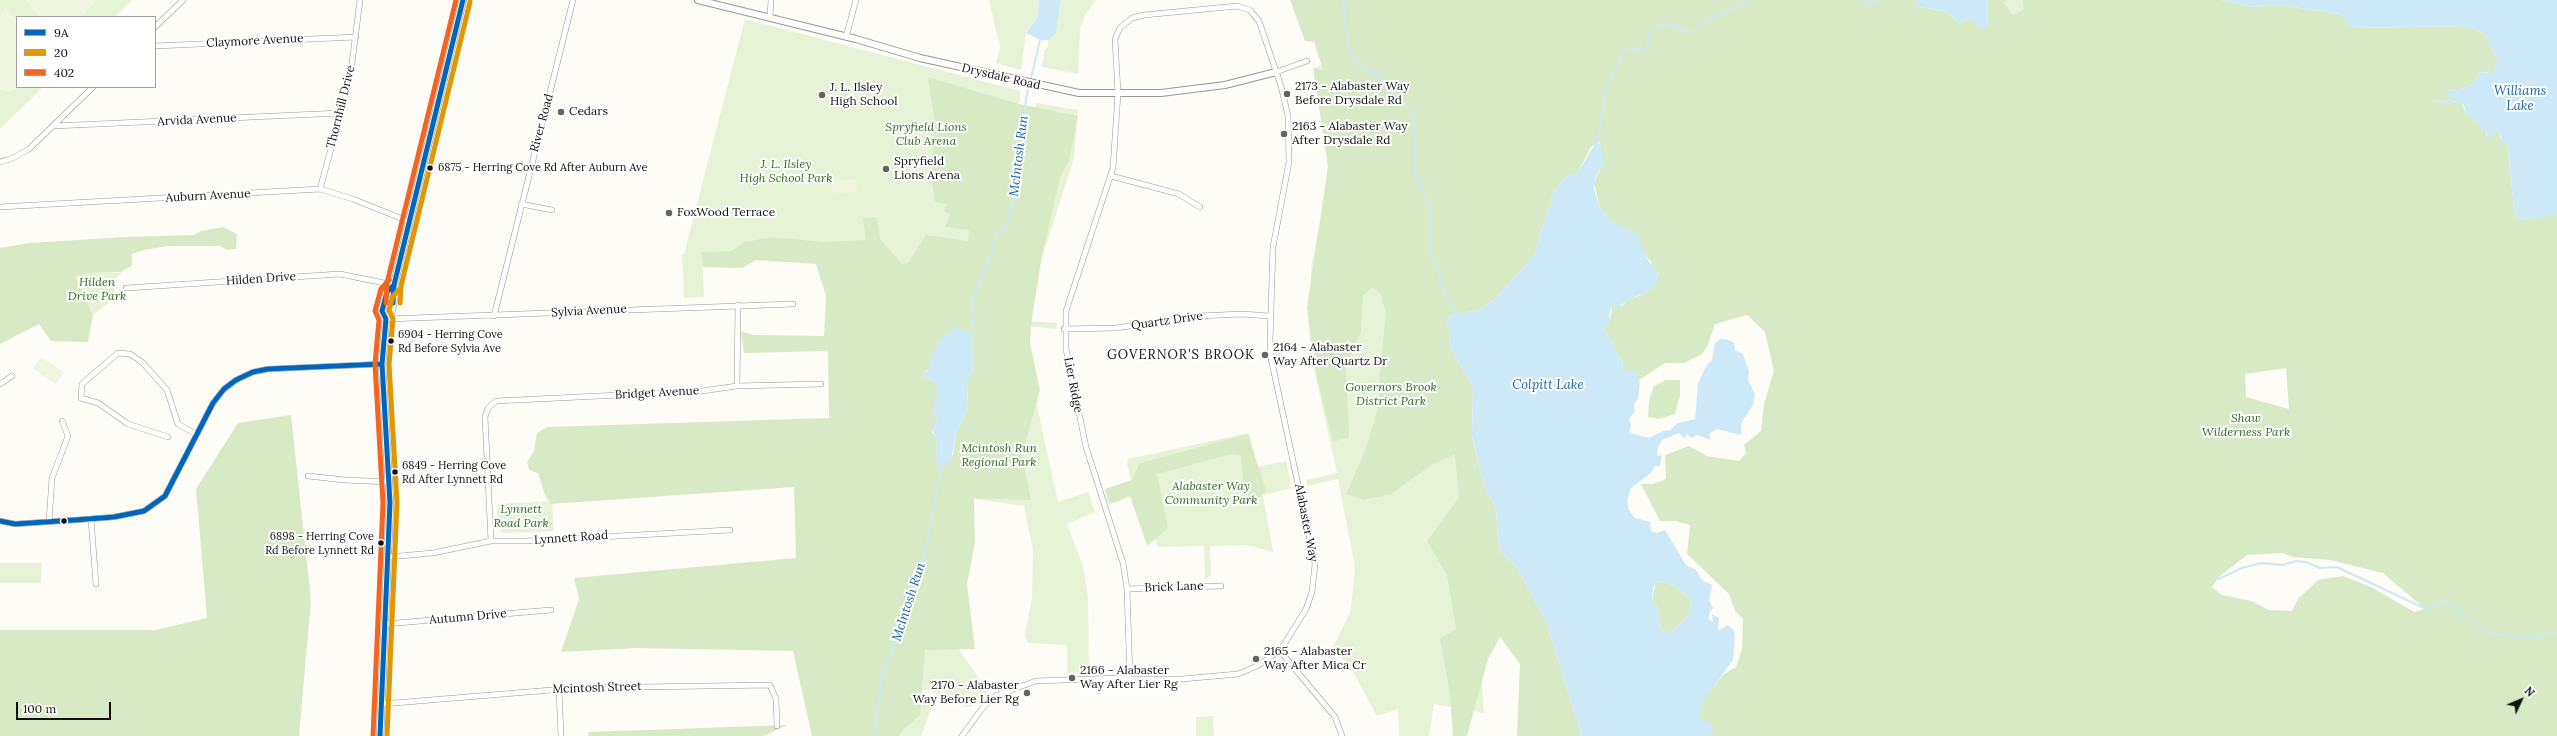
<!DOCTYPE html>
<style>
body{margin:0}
#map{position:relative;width:2557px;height:736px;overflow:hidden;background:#fdfcf7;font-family:Lora,serif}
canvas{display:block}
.legend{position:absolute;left:16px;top:16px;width:140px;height:72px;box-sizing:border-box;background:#fff;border:1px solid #a0a0a0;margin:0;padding:5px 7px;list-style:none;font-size:12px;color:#111}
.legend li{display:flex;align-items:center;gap:8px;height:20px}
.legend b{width:20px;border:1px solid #a0a0a0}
.north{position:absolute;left:2501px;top:680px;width:40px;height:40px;-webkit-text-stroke:3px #fff;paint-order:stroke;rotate:46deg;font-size:11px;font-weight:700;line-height:16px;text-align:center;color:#111}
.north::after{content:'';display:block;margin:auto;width:14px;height:18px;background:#111;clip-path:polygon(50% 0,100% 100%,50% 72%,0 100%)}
.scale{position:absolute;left:16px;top:702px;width:95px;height:18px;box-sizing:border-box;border:2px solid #111;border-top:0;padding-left:5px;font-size:12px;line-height:14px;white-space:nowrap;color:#111;-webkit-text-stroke:3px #fff;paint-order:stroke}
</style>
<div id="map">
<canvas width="2557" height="736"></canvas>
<ul class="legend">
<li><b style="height:5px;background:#0065bd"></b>9A</li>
<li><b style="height:5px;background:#e09702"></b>20</li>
<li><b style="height:5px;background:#f26522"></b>402</li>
</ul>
<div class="north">N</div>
<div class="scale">100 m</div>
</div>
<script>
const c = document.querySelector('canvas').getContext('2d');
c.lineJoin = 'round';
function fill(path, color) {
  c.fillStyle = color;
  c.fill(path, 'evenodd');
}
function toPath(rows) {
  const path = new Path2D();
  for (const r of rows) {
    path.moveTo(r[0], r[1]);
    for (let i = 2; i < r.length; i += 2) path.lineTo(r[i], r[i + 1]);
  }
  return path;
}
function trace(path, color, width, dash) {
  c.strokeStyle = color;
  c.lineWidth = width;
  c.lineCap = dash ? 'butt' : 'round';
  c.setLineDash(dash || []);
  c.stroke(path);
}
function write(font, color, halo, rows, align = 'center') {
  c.font = font + ' Lora,serif';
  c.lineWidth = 4;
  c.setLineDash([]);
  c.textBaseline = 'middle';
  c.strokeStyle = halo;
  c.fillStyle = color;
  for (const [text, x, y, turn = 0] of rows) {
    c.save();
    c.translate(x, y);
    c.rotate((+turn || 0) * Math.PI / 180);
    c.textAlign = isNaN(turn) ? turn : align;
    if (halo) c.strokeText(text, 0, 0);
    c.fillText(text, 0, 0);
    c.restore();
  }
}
const green = toPath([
 [0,0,132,0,115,17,17,17,17,87,43,87,0,129],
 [989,0,1039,0,1037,18,1026,32,1021,70,996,63,1000,47],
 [1061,0,1096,0,1085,15,1080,29,1078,74,1042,67,1044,51,1048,47,1048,39,1056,33],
 [2006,0,2022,0,2024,9,2013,15,2005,2],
 [745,19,1020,91,1020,100,964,280,828,248,702,253,704,297,684,298,682,254,684,254],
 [1352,56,1459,371,1484,713,1434,704,1429,736,1399,736,1398,709,1377,716,1352,670,1333,647,1351,610,1355,567,1338,479,1307,486,1306,480,1337,473,1312,360,1308,320,1312,262,1328,180,1330,147,1320,83,1313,68],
 [1036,103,1078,110,1074,158,1035,279,1026,321,1057,323,1056,329,1026,326,1027,361,1058,502,1088,492,1095,512,1067,524,1083,566,1088,597,1089,672,1067,673,1067,645,1028,643,1025,635,1032,597,1033,551,1024,506,974,499,959,650,988,691,972,706,965,707,910,682],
 [87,273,122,273,116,278,113,284,116,297,93,315,74,277],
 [1249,433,1257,467,1286,461,1292,488,1263,495,1273,552,1247,545,1210,546,1211,575,1205,580,1204,546,1158,547,1137,494,1109,505,1104,491,1131,480,1127,464,1128,459],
 [552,501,554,531,503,533,497,527,497,504],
 [0,563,42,563,41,583,0,583],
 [916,700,932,707,921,736,878,736],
 [1213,716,1214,736,1196,736,1196,717]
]);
const forest = toPath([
 [1290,0,1914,0,1919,7,1945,11,1959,23,1969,19,1987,27,1988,0,2006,0,2005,3,2013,15,2024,9,2022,0,2221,0,2251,7,2280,5,2340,14,2353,28,2466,26,2484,34,2498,61,2493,73,2480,72,2474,83,2465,88,2445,91,2453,97,2448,100,2433,101,2461,102,2466,113,2479,124,2483,132,2486,132,2486,136,2497,130,2500,132,2500,138,2507,144,2508,150,2514,208,2519,220,2544,216,2557,179,2557,736,1712,736,1697,722,1700,703,1724,674,1736,667,1742,649,1743,619,1735,611,1729,594,1687,554,1690,525,1675,521,1660,521,1641,484,1653,484,1666,479,1665,455,1689,446,1707,456,1739,461,1746,453,1744,445,1761,431,1764,404,1774,371,1765,332,1747,315,1715,324,1708,345,1702,354,1684,363,1665,363,1639,380,1633,372,1623,369,1622,360,1619,358,1613,342,1603,328,1610,322,1612,306,1622,306,1628,300,1646,293,1654,286,1659,274,1652,267,1651,261,1646,257,1635,233,1625,230,1611,221,1600,208,1594,183,1603,163,1600,142,1591,147,1578,172,1564,179,1554,191,1534,256,1494,300,1479,310,1451,315,1446,320,1450,331,1449,345,1473,388,1472,437,1484,486,1496,509,1499,550,1518,569,1547,624,1582,736,1517,736,1520,664,1500,637,1488,659,1467,736,1453,736,1450,694,1440,638,1456,629,1447,575,1427,541,1459,498,1455,454,1430,466,1391,494,1364,500,1346,494,1366,449,1379,404,1379,379,1386,314,1380,293,1372,287,1363,296,1361,332,1346,367,1349,437,1333,442,1317,377,1307,308,1328,167,1313,68,1323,70,1314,42,1305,41],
 [2286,368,2289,409,2246,397,2245,374],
 [2282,553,2293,557,2330,560,2383,573,2425,609,2414,612,2371,587,2343,576,2318,580,2298,599,2292,611,2269,610,2251,601,2222,595,2212,587,2220,576,2247,555],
 [928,77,1015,103,1078,116,1069,161,1060,177,1042,256,1032,318,1030,343,1040,390,1022,455,1031,500,974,498,975,543,967,584,975,649,925,650,920,715,900,733,899,736,812,736,793,651,637,648,561,652,579,599,574,578,796,558,794,487,551,504,545,495,538,473,529,470,527,462,534,451,537,433,547,427,829,418,828,351,744,353,741,331,753,335,824,336,826,296,816,264,756,260,742,268,703,267,701,252,731,251,745,242,772,237,823,242,866,240,863,218,877,217,880,239,902,264,908,263,926,235,968,241,969,230,945,227,950,214,944,211,947,204,935,202,931,175,935,125],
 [970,334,974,348,974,368,967,380,968,409,956,432,953,455,940,466,936,459,937,438,932,432,937,419,934,413,938,386,934,381,923,377,924,372,930,369,935,351],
 [223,227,237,234,236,249,227,250,220,246,168,246,144,250,132,254,132,266,121,272,87,273,75,277,93,315,88,342,51,341,39,324,0,344,0,248,30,243,125,237,194,235,201,231],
 [1666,380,1680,380,1680,396,1675,414,1659,419,1648,417,1649,400,1654,386],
 [291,415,311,600,299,736,0,736,0,630,155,630,207,618,196,489,238,423],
 [1248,434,1266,491,1254,502,1244,489,1241,456,1232,454,1157,474,1168,528,1147,546,1130,496,1110,503,1105,489,1132,480,1140,463],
 [1656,581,1673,585,1691,600,1690,611,1686,618,1670,633,1660,628,1656,605,1652,601],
 [787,725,764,736,589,736,588,732]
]);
const pitch = toPath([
 [26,0,97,0,82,17,39,17],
 [5,8,17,20,17,87,20,87,10,92,0,89,0,15],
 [855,179,857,192,832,193,832,181],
 [41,357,64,372,56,384,33,369]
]);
const water = toPath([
 [1039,0,1061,0,1056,33,1048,40,1040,40,1026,33,1037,18],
 [1914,0,1988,0,1987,28,1982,29,1969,19,1959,23,1945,11,1919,7],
 [2221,0,2557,0,2557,215,2519,220,2514,208,2508,150,2507,144,2501,141,2500,132,2497,130,2492,138,2488,138,2486,132,2483,132,2479,124,2467,115,2463,104,2455,101,2444,104,2432,101,2448,100,2453,97,2444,91,2465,88,2474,83,2480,72,2493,73,2498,61,2484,34,2466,26,2353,28,2340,14,2280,5,2251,7],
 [1598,139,1603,153,1603,163,1595,179,1594,189,1600,208,1611,221,1637,234,1646,257,1659,275,1654,286,1645,295,1642,294,1628,300,1619,307,1612,306,1609,316,1611,321,1603,328,1613,342,1619,358,1622,360,1623,369,1635,372,1640,382,1638,398,1634,405,1635,411,1629,419,1631,425,1629,433,1649,438,1663,431,1670,430,1678,423,1695,419,1698,384,1706,366,1712,360,1715,343,1720,339,1729,340,1734,343,1735,350,1743,354,1749,372,1748,380,1755,394,1753,405,1741,424,1741,435,1717,429,1709,434,1711,440,1697,435,1691,438,1687,434,1685,439,1679,433,1662,440,1658,447,1657,456,1662,455,1660,466,1655,466,1651,473,1631,488,1627,501,1629,510,1635,518,1650,522,1651,531,1657,533,1665,530,1686,565,1696,570,1702,580,1712,585,1709,600,1713,608,1709,613,1709,619,1713,622,1712,614,1719,618,1718,631,1728,625,1734,631,1735,638,1733,660,1704,700,1699,712,1700,718,1712,724,1713,736,1582,736,1547,624,1518,569,1499,550,1496,509,1484,486,1472,436,1473,388,1449,345,1450,331,1446,320,1451,315,1479,310,1494,300,1534,256,1554,191,1564,179,1578,172],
 [1657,581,1673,585,1691,600,1690,611,1686,618,1670,633,1660,628,1656,605,1652,601,1653,589],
 [958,327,970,334,974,348,974,368,967,380,968,409,956,432,951,461,940,468,936,459,937,438,932,430,937,419,933,411,938,386,934,381,923,377,922,374,930,369,931,358,940,339]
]);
const stream = toPath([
 [1343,0,1348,46,1358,66,1370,69,1414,114,1416,177,1430,203,1430,253,1436,261,1443,290,1457,314],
 [1860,0,1867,4,1878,0],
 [1598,139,1605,94,1612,73,1619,64,1620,54,1630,48,1642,52,1646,49,1649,36,1655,27,1668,24,1688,32,1694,31,1704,22,1749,0],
 [970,334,975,317,972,301,987,267,996,235,1006,227,1017,190,1026,99,1040,40],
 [2219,579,2242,568,2261,563,2282,565,2296,561,2306,562,2320,568,2337,567,2426,609,2446,601,2491,634,2535,637,2557,632],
 [874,736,882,677,904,623,923,560,942,467]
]);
const minor = toPath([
 [770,17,771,0],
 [155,27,183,0],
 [846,37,856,0],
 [155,46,356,37],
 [1276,72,1307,61],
 [53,126,341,113],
 [0,162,13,158,29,149,93,87],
 [1111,176,1179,194,1200,207],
 [320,189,350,79,360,0],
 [521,204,552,210],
 [0,207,320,189,353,199,410,222],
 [126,288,340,274,394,285],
 [494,316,573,0],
 [386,319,793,304],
 [1064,329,1116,328,1199,316,1242,314,1269,316],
 [0,384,12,376],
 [737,386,738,305],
 [168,437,128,424,98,403,81,398,82,384,118,353,130,354,143,363,167,390,178,424,196,434],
 [308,476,345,480,389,482],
 [91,519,96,584],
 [0,521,15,524,75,520,114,517,144,511,165,496,213,403,224,389,236,380,253,372,268,369,382,364],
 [49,522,52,478,68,436,62,421],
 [491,541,485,417,488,408,496,401,702,391,737,386,821,384],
 [389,557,433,553,491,541,526,541,730,530],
 [1127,589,1221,586],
 [385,624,551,610],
 [1280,651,1335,717,1342,736],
 [559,689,561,736],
 [382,704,576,688,770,685,776,699,777,726],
 [962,736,984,706,997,695,1036,681,1118,678,1130,679,1182,679,1238,674,1257,666,1280,651,1306,609,1312,592,1315,564,1271,358,1270,341,1273,247,1289,162,1288,116,1281,86,1259,21,1250,10,1237,6,1144,15,1132,18,1120,28,1115,39,1118,93,1113,168,1066,311,1066,349,1086,447,1123,563,1127,589,1130,679]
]);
const tertiary = toPath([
 [698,0,856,39,920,58,1079,93,1161,93,1225,85,1276,72]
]);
const secondary = toPath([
 [386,319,391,313,395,294,394,285,463,0],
 [380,736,390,503,382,364,386,319,382,311,387,292,394,285]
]);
const bus1 = toPath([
 [393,303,394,285,463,0],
 [0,521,15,524,75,520,114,517,144,511,165,496,213,403,224,389,236,380,253,372,268,369,382,364],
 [380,736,390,503,382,364,386,319,382,311,387,292,394,285]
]);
const bus2 = toPath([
 [400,303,401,286,470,2],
 [387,736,397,503,389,364,393,319,389,310,393,296,399,290]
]);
const bus3 = toPath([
 [386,303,387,283,456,0],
 [373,736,383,503,375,364,379,320,375,311,381,289,389,280]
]);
const markers = [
 [1287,94,4,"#646362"],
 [822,95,4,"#646362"],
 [561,112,4,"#646362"],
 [1284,134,4,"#646362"],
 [430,168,3.5,"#111"],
 [886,169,4,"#646362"],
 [669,213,4,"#646362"],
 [391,341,3.5,"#111"],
 [1265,355,4,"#646362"],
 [395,472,3.5,"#111"],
 [64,521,3.5,"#111"],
 [381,543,3.5,"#111"],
 [1256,659,4,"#646362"],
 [1072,678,4,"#646362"],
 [1027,693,4,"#646362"]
];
const busNames = [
 ["6875 - Herring Cove Rd After Auburn Ave",438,168],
 ["6904 - Herring Cove",398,335],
 ["Rd Before Sylvia Ave",398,349],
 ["6849 - Herring Cove",402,466],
 ["Rd After Lynnett Rd",402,480],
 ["6898 - Herring Cove",374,537,"right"],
 ["Rd Before Lynnett Rd",374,551,"right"]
];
const streetNames = [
 ["Claymore Avenue",255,41,-3],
 ["Drysdale Road",1001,77,13],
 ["Thornhill Drive",341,107,-76],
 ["Arvida Avenue",197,120,-3],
 ["River Road",542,123,-75],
 ["Auburn Avenue",208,196,-3],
 ["Hilden Drive",261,279,-4],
 ["Sylvia Avenue",589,311,-3],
 ["Quartz Drive",1167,321,-8],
 ["Lier Ridge",1073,385,79],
 ["Bridget Avenue",657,393,-3],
 ["Alabaster Way",1306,523,79],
 ["Lynnett Road",571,538,-4],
 ["Brick Lane",1174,587,-2],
 ["Autumn Drive",468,617,-5],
 ["Mcintosh Street",597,688,-2]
];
const poiNames = [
 ["2173 - Alabaster Way",1295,87],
 ["Before Drysdale Rd",1295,101],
 ["J. L. Ilsley",830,88],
 ["High School",830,102],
 ["Cedars",569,112],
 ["2163 - Alabaster Way",1292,127],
 ["After Drysdale Rd",1292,141],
 ["Spryfield",894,162],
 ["Lions Arena",894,176],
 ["FoxWood Terrace",677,213],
 ["2164 - Alabaster",1273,348],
 ["Way After Quartz Dr",1273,362],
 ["2165 - Alabaster",1264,652],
 ["Way After Mica Cr",1264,666],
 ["2166 - Alabaster",1080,671],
 ["Way After Lier Rg",1080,685],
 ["2170 - Alabaster",1019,686,"right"],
 ["Way Before Lier Rg",1019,700,"right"]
];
const parkNames = [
 ["Spryfield Lions",926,128],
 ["Club Arena",926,142],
 ["J. L. Ilsley",786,165],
 ["High School Park",786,179],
 ["Hilden",97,283],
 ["Drive Park",97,297],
 ["Governors Brook",1391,388],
 ["District Park",1391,402],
 ["Shaw",2246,419],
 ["Wilderness Park",2246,433],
 ["Mcintosh Run",999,449],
 ["Regional Park",999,463],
 ["Alabaster Way",1211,487],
 ["Community Park",1211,501],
 ["Lynnett",521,510],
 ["Road Park",521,524]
];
const waterNames = [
 ["Williams",2520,91],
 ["Lake",2520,106],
 ["McIntosh Run",1019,156,-83],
 ["Colpitt Lake",1548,385],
 ["McIntosh Run",909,602,-72]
];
const neighbourhoodNames = [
 ["GOVERNOR'S BROOK",1181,355]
];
fill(green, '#e7f3d7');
fill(forest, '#d8eac5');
fill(pitch, '#f0f6e1');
fill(water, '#cde8f7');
trace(stream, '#cde8f7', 2);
trace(minor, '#979795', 6);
trace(tertiary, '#979795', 8);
trace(secondary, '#8e8d8b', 8);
trace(minor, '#fffffe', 5);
trace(tertiary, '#fffffe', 6);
trace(secondary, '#f6f4eb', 7);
trace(bus1, '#0065bd', 5);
trace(bus2, '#e09702', 5);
trace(bus3, '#f26522', 5);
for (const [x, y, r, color] of markers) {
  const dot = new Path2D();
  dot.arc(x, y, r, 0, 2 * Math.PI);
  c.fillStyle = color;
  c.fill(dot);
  trace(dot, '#fff', 1.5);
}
write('11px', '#111', '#fff', busNames, 'left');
write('12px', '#111', '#fff', streetNames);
write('12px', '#111', '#fff', poiNames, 'left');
write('italic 12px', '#2f6b1f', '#fff', parkNames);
write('italic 13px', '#1768a6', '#fff', waterNames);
c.letterSpacing = '1px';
write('13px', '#111', '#fff', neighbourhoodNames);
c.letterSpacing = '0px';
</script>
